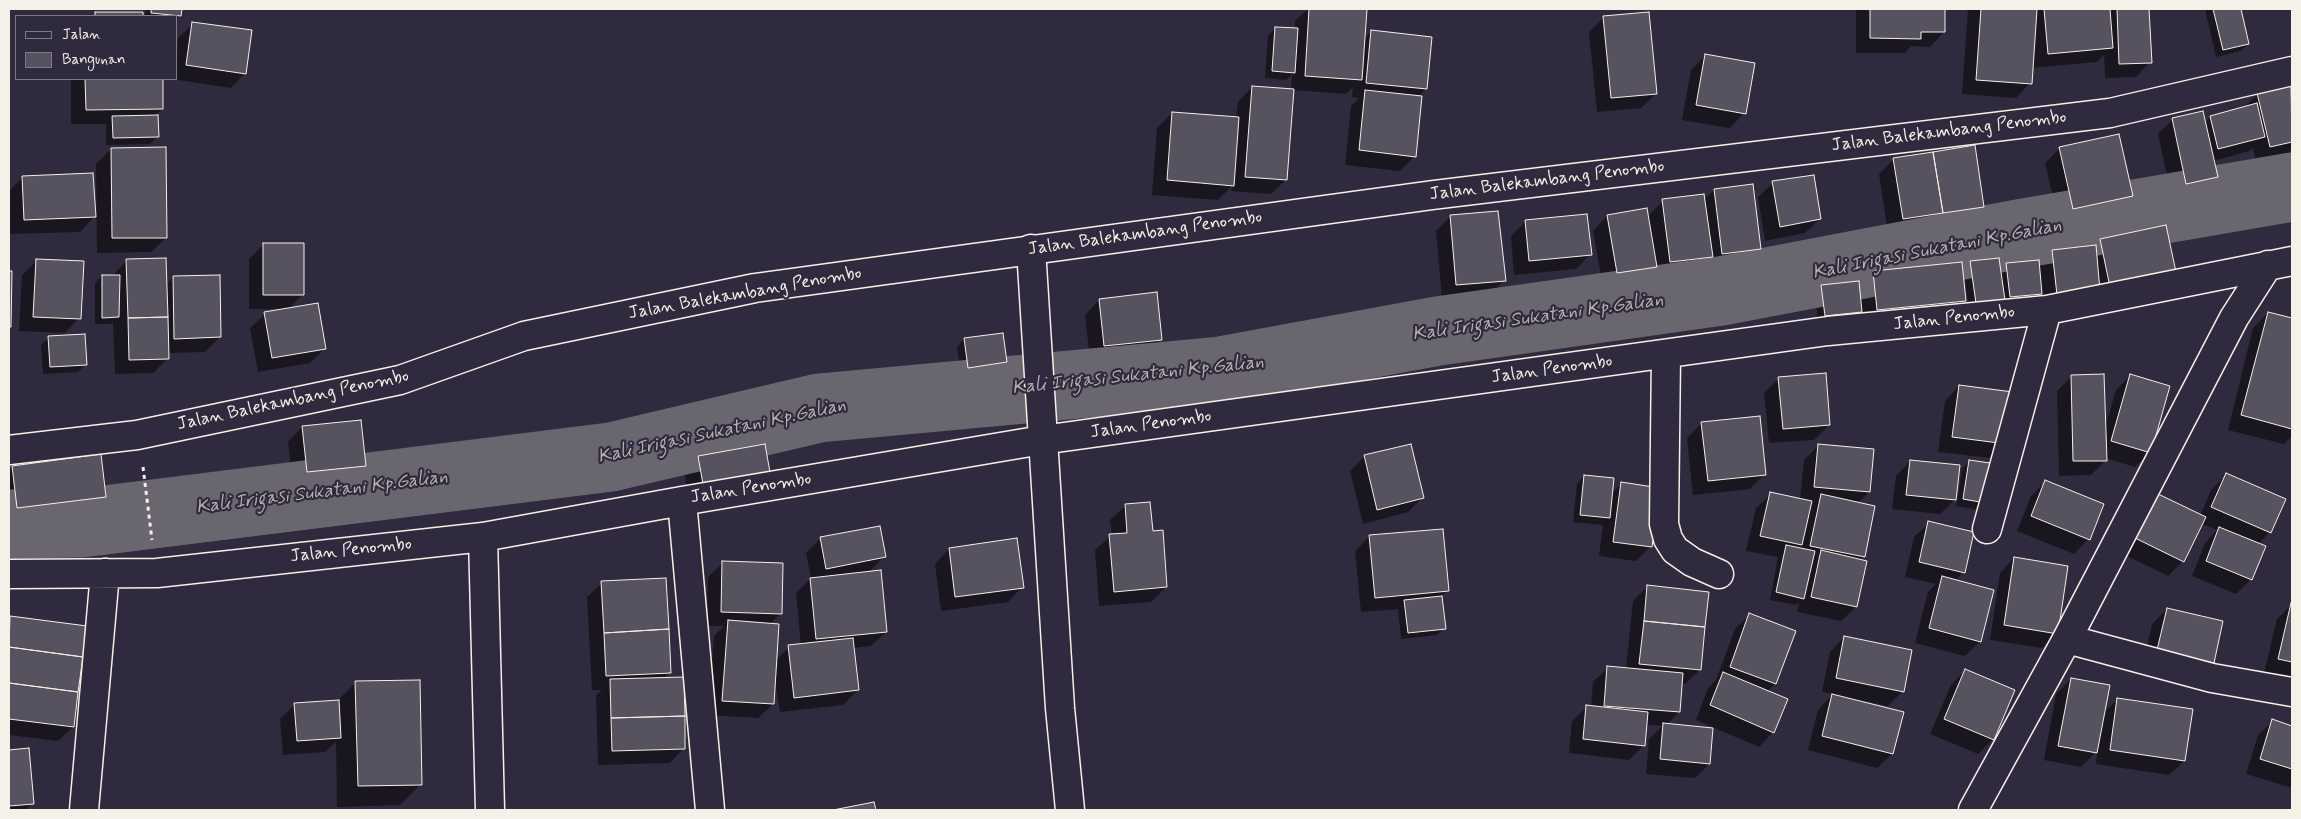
<!DOCTYPE html>
<style>
body{margin:0}
#map{position:relative;width:2301px;height:819px;overflow:hidden;background:#2f2a3d;font-family:Mynerve,sans-serif}
canvas{display:block}
.frame{position:absolute;inset:0;border:10px solid #f4f1e8;pointer-events:none}
.legend{position:absolute;left:15px;top:15px;width:162px;height:65px;box-sizing:border-box;background:#2f2a3d;border:1px solid #7e7a81;margin:0;padding:6px 9px;list-style:none;font-size:15px;color:#f4f1e8}
.legend li{display:flex;align-items:center;gap:10px;height:25px}
.legend b{width:25px;border:1px solid #7e7a81}
</style>
<div id="map">
<canvas width="2301" height="819"></canvas>
<div class="frame"></div>
<ul class="legend">
<li><b style="height:6px;background:#2f2a3d"></b>Jalan</li>
<li><b style="height:14px;background:#56525f"></b>Bangunan</li>
</ul>
</div>
<script>
const c = document.querySelector('canvas').getContext('2d');
c.lineJoin = 'round';
function fill(path, color) {
  c.fillStyle = color;
  c.fill(path, 'evenodd');
}
function toPath(rows) {
  const path = new Path2D();
  for (const r of rows) {
    path.moveTo(r[0], r[1]);
    for (let i = 2; i < r.length; i += 2) path.lineTo(r[i], r[i + 1]);
  }
  return path;
}
function trace(path, color, width, dash) {
  c.strokeStyle = color;
  c.lineWidth = width;
  c.lineCap = dash ? 'butt' : 'round';
  c.setLineDash(dash || []);
  c.stroke(path);
}
function write(font, color, halo, rows, align = 'center') {
  c.font = font + ' Mynerve,sans-serif';
  c.lineWidth = 4.5;
  c.setLineDash([]);
  c.textBaseline = 'middle';
  c.strokeStyle = halo;
  c.fillStyle = color;
  for (const [text, x, y, turn = 0] of rows) {
    c.save();
    c.translate(x, y);
    c.rotate((+turn || 0) * Math.PI / 180);
    c.textAlign = isNaN(turn) ? turn : align;
    if (halo) c.strokeText(text, 0, 0);
    c.fillText(text, 0, 0);
    c.restore();
  }
}
const shadow = toPath([
 [146,9,181,9,180,16,176,20,176,16,145,16],
 [1308,9,1366,10,1363,40,1372,31,1426,88,1418,97,1415,156,1400,171,1345,165,1351,106,1359,98,1352,97,1353,87,1346,94,1293,90,1286,180,1271,194,1231,191,1232,186,1218,200,1152,195,1157,128,1172,113,1236,118,1238,102,1252,87,1291,90,1292,75,1286,80,1265,78,1268,35,1276,28,1295,29,1295,21],
 [1856,9,1944,9,1944,32,1930,47,1911,46,1905,53,1856,53],
 [1968,9,2148,9,2150,62,2136,77,2105,78,2104,55,2097,62,2031,68,2030,83,2016,98,1962,94],
 [2205,9,2240,9,2248,44,2241,51,2216,57],
 [96,14,141,14,141,16,93,16],
 [1604,17,1656,94,1641,108,1597,112,1589,32],
 [193,24,245,73,231,88,172,79,176,79,178,38],
 [1705,56,1744,113,1730,128,1682,120,1691,70],
 [71,79,162,79,162,109,157,114,157,137,150,144,106,145,106,124,71,124],
 [2290,86,2292,96,2292,149,2288,153,2256,161,2253,148,2249,151,2213,161,2217,177,2202,192,2172,198,2158,134,2172,120,2205,123,2210,117,2243,108,2258,94],
 [2060,148,2131,196,2117,210,2059,223,2045,163],
 [111,149,166,238,151,252,97,253,96,164],
 [1893,160,1983,206,1968,221,1888,233,1879,174],
 [23,177,94,217,80,232,10,234,9,191],
 [1773,183,1820,219,1805,233,1765,241,1758,197],
 [1714,190,1760,249,1745,264,1708,268,1707,261,1697,271,1656,276,1655,267,1641,281,1603,287,1593,231,1607,216,1647,217,1663,201,1704,200],
 [1450,217,1504,280,1490,295,1442,299,1436,231],
 [1526,221,1590,254,1576,269,1514,275,1511,236],
 [2100,240,2175,272,2043,309,2041,293,2033,301,2003,304,2003,300,1996,307,1969,310,1964,270,1971,262,2000,272,2007,264,2038,266,2053,251,2094,247],
 [264,244,302,295,288,310,325,348,310,363,258,372,250,328,265,314,280,309,249,309,249,259],
 [37,260,79,318,65,333,19,331,22,275],
 [127,260,166,285,173,277,220,337,205,352,167,353,167,359,153,373,115,374,113,322,111,324,95,324,95,283,102,276,112,276],
 [9,272,11,272,9,328],
 [1873,272,1964,301,1950,316,1863,325,1861,311,1854,318,1818,322,1815,293,1822,286,1859,287],
 [1099,300,1160,339,1146,354,1090,360,1085,315],
 [2268,313,2292,319,2292,436,2284,444,2228,430,2253,328],
 [49,338,86,364,78,372,43,374,41,345],
 [964,339,1006,362,998,369,961,375,957,347],
 [2131,375,2150,452,2135,467,2105,458,2105,461,2091,475,2059,476,2057,391,2072,376,2105,428,2116,390],
 [1779,378,1829,425,1814,440,1769,443,1764,393],
 [1959,386,2006,443,1991,458,1938,452,1945,401],
 [1702,423,1764,474,1750,489,1693,495,1687,438],
 [302,427,365,466,350,480,293,486,288,442],
 [764,445,690,504,684,472,699,457],
 [1818,446,1869,492,1857,504,1864,556,1860,560,1866,562,1856,607,1841,621,1797,612,1799,602,1796,605,1770,600,1778,557,1746,551,1756,508,1771,494,1800,500,1804,460],
 [1365,456,1423,497,1408,512,1363,524,1350,471],
 [1910,461,1958,497,1962,469,1970,461,1983,511,1956,506,1958,497,1940,514,1892,509,1896,476],
 [12,467,105,496,90,511,9,521,9,471],
 [2226,475,2270,532,2258,544,2251,579,2236,594,2192,576,2205,543,2217,530,2202,524,2183,561,2168,576,2121,553,2157,494,2200,516,2211,490],
 [1584,476,1611,494,1621,484,1651,546,1636,561,1599,556,1603,525,1573,522,1577,484],
 [2045,482,2088,539,2074,554,2017,531,2031,496],
 [1125,506,1152,532,1166,587,1151,602,1099,606,1095,550,1112,535,1110,520],
 [1929,523,1963,572,1955,581,1980,641,1965,656,1915,643,1928,592,1936,584,1905,577,1914,537],
 [1370,536,1447,591,1441,597,1444,628,1437,635,1401,639,1398,609,1361,612,1355,551],
 [820,539,885,556,868,573,886,632,871,646,853,648,858,690,843,705,780,712,774,676,773,704,758,718,708,715,714,636,724,626,707,626,708,577,723,563,781,613,769,625,776,660,789,647,801,645,796,593,811,578,806,553],
 [949,549,1022,587,1008,602,941,611,935,564],
 [2014,558,2057,633,2042,648,1990,640,2000,573],
 [602,583,670,672,663,679,684,748,670,763,598,765,596,695,602,690,592,690,587,597],
 [1647,587,1700,670,1685,684,1681,684,1679,712,1666,725,1709,764,1695,778,1646,774,1649,739,1662,726,1646,725,1644,745,1629,760,1569,753,1572,721,1587,707,1591,707,1593,682,1608,668,1626,669,1633,601],
 [2292,604,2292,680,2264,673,2277,619],
 [2167,609,2213,663,2198,677,2143,665,2152,624],
 [1750,614,1795,632,1775,684,1767,692,1773,732,1759,747,1696,720,1708,688,1716,680,1735,629],
 [11,617,73,727,58,741,9,735,9,619],
 [1844,637,1903,691,1888,706,1863,701,1862,703,1902,713,1892,754,1877,768,1808,750,1818,710,1833,694,1822,692,1830,652],
 [1965,670,1993,739,1978,754,1930,734,1951,685],
 [2071,679,2103,713,2118,699,2184,761,2169,775,2096,764,2097,751,2081,767,2044,760,2056,694],
 [355,683,421,784,400,805,337,807,336,742,325,752,283,755,280,719,295,704,337,701],
 [2273,721,2292,727,2292,788,2246,774,2258,735],
 [28,750,32,803,25,810,9,810,9,751]
]);
const river = toPath([
 [9,524,81,523,611,457,819,408,1221,371,1438,331,1721,291,2019,234,2292,187]
]);
const building = toPath([
 [151,9,182,9,181,16,151,13,151,9],
 [1309,9,1367,9,1362,80,1305,76,1309,9],
 [1870,9,1945,9,1945,32,1921,32,1921,39,1870,38,1870,9],
 [1981,9,2037,9,2032,84,1976,80,1981,9],
 [2044,9,2110,9,2113,48,2048,54,2044,9],
 [2117,9,2149,9,2152,63,2119,64,2117,9],
 [2213,9,2241,9,2249,44,2223,50,2213,9],
 [95,12,143,12,143,16,95,16,95,12],
 [1649,12,1657,94,1611,98,1603,16,1649,12],
 [192,22,252,30,246,74,186,65,192,22],
 [1275,27,1298,28,1295,73,1272,71,1275,27],
 [1371,30,1432,37,1427,89,1366,83,1371,30],
 [1705,54,1755,63,1746,114,1696,105,1705,54],
 [85,79,163,79,163,109,86,110,85,79],
 [2291,85,2292,142,2270,147,2257,93,2291,85],
 [1252,86,1294,89,1287,180,1245,177,1252,86],
 [1365,90,1422,96,1416,157,1359,150,1365,90],
 [2257,103,2265,137,2218,149,2210,116,2257,103],
 [2203,111,2218,177,2186,184,2172,118,2203,111],
 [1172,112,1239,117,1234,186,1167,180,1172,112],
 [158,115,159,137,113,138,112,116,158,115],
 [2119,134,2133,196,2073,209,2059,147,2119,134],
 [1975,145,1984,207,1943,213,1933,152,1975,145],
 [166,147,167,238,112,238,111,148,166,147],
 [1933,152,1943,213,1903,219,1893,158,1933,152],
 [93,173,96,217,24,220,22,176,93,173],
 [1814,175,1821,219,1780,227,1772,181,1814,175],
 [1753,184,1761,249,1722,254,1714,189,1753,184],
 [1704,194,1713,257,1670,262,1662,199,1704,194],
 [1647,208,1657,267,1617,273,1607,215,1647,208],
 [1498,211,1506,281,1456,285,1450,215,1498,211],
 [1587,214,1592,255,1529,261,1525,220,1587,214],
 [2166,225,2176,272,2110,287,2100,239,2166,225],
 [263,243,304,243,304,295,263,295,263,243],
 [2096,245,2100,291,2057,295,2052,250,2096,245],
 [166,258,168,317,128,318,126,259,166,258],
 [1999,258,2005,300,1976,303,1970,261,1999,258],
 [36,259,84,261,81,319,33,317,36,259],
 [2039,260,2042,294,2010,297,2006,263,2039,260],
 [1962,262,1966,301,1877,310,1873,271,1962,262],
 [9,271,12,271,11,327,9,327,9,271],
 [102,275,120,275,119,317,102,318,102,275],
 [220,275,221,337,174,339,173,276,220,275],
 [1859,281,1862,312,1825,316,1821,285,1859,281],
 [1157,292,1162,340,1104,346,1099,299,1157,292],
 [318,303,326,349,272,358,264,312,318,303],
 [2268,312,2292,318,2292,429,2241,415,2268,312],
 [168,317,169,359,129,360,128,318,168,317],
 [1003,333,1007,362,968,368,964,338,1003,333],
 [85,334,87,365,50,367,48,336,85,334],
 [1826,373,1830,425,1783,429,1778,377,1826,373],
 [2104,374,2107,461,2073,461,2071,375,2104,374],
 [2130,374,2170,386,2151,453,2111,441,2130,374],
 [1959,385,2013,392,2007,444,1952,437,1959,385],
 [1760,416,1766,475,1708,481,1701,422,1760,416],
 [361,420,366,466,307,472,302,426,361,420],
 [765,444,771,478,704,490,698,456,765,444],
 [1411,444,1424,498,1377,510,1364,455,1411,444],
 [1818,444,1874,449,1870,492,1814,487,1818,444],
 [101,454,106,497,17,508,12,466,101,454],
 [1910,460,1960,465,1956,500,1906,495,1910,460],
 [1969,460,1997,464,1991,504,1963,499,1969,460],
 [2226,473,2286,499,2271,533,2211,507,2226,473],
 [1584,475,1614,478,1610,518,1580,515,1584,475],
 [2045,480,2104,504,2090,540,2031,516,2045,480],
 [1621,482,1660,488,1652,547,1613,542,1621,482],
 [1770,492,1812,501,1802,545,1760,536,1770,492],
 [2156,493,2206,517,2184,562,2135,538,2156,493],
 [1821,494,1875,506,1865,557,1810,546,1821,494],
 [1150,502,1153,531,1163,530,1167,587,1114,592,1109,534,1127,533,1125,504,1150,502],
 [1928,521,1974,532,1965,573,1919,562,1928,521],
 [880,526,886,557,826,569,820,537,880,526],
 [2219,527,2266,546,2252,580,2206,561,2219,527],
 [1443,529,1449,591,1375,598,1369,535,1443,529],
 [1017,538,1024,588,955,597,949,548,1017,538],
 [1786,545,1815,551,1804,599,1776,592,1786,545],
 [1821,550,1867,561,1857,607,1811,597,1821,550],
 [2014,557,2068,566,2058,634,2004,625,2014,557],
 [722,561,783,563,782,614,721,612,722,561],
 [881,570,887,632,816,639,810,578,881,570],
 [1942,576,1994,590,1981,642,1929,628,1942,576],
 [666,578,669,629,604,633,601,581,666,578],
 [1647,585,1709,592,1705,627,1644,621,1647,585],
 [1442,596,1446,629,1408,633,1404,600,1442,596],
 [2291,603,2292,603,2292,662,2278,659,2291,603],
 [2167,608,2223,621,2214,663,2157,650,2167,608],
 [1749,613,1796,631,1776,684,1730,667,1749,613],
 [10,616,87,626,83,657,9,647,10,616],
 [728,620,779,624,774,704,722,701,728,620],
 [1644,621,1705,627,1701,670,1639,664,1644,621],
 [669,629,671,673,606,676,604,633,669,629],
 [1844,636,1912,650,1904,692,1836,678,1844,636],
 [853,638,859,690,794,698,788,645,853,638],
 [9,647,83,657,78,692,9,683,9,647],
 [1607,666,1683,673,1680,712,1604,706,1607,666],
 [1965,669,2015,690,1994,740,1944,719,1965,669],
 [1723,672,1788,699,1774,733,1710,705,1723,672],
 [684,677,685,716,611,718,610,679,684,677],
 [2071,678,2110,685,2097,753,2058,746,2071,678],
 [420,680,422,785,358,786,355,681,420,680],
 [9,683,78,692,74,727,9,719,9,683],
 [1832,694,1904,712,1893,754,1822,736,1832,694],
 [2117,698,2193,709,2185,761,2110,750,2117,698],
 [339,700,341,738,297,741,294,703,339,700],
 [1586,705,1648,712,1645,746,1583,739,1586,705],
 [685,716,685,749,612,751,611,718,685,716],
 [2272,719,2292,726,2292,769,2260,759,2272,719],
 [1663,723,1713,728,1710,764,1660,759,1663,723],
 [29,748,34,804,9,806,9,750,29,748],
 [874,802,876,810,833,810,874,802]
]);
const path = toPath([
 [143,467,152,540]
]);
const minor = toPath([
 [1031,249,1060,708,1070,810],
 [1666,354,1664,524,1668,539,1675,550,1692,562,1719,574],
 [682,501,710,810],
 [1987,529,2047,310],
 [483,537,490,810],
 [9,574,157,573,483,537,682,501,1042,440,1828,331,2047,310,2292,261],
 [2067,639,2212,678,2292,692],
 [84,810,105,573],
 [1973,810,2067,639,2234,318,2268,265]
]);
const tertiary = toPath([
 [9,450,137,435,400,380,524,336,755,288,1433,195,2110,113,2292,71]
]);
const streetNames = [
 ["Jalan Balekambang Penombo",1949,132,-7],
 ["Jalan Balekambang Penombo",1547,181,-7],
 ["Jalan Balekambang Penombo",1145,234,-8],
 ["Jalan Balekambang Penombo",745,294,-10],
 ["Jalan Penombo",1954,319,-6],
 ["Jalan Penombo",1552,370,-8],
 ["Jalan Balekambang Penombo",293,401,-12],
 ["Jalan Penombo",1151,425,-8],
 ["Jalan Penombo",751,489,-9],
 ["Jalan Penombo",351,551,-6]
];
const waterNames = [
 ["Kali Irigasi Sukatani Kp.Galian",1937,250,-11],
 ["Kali Irigasi Sukatani Kp.Galian",1538,318,-8],
 ["Kali Irigasi Sukatani Kp.Galian",1138,376,-6],
 ["Kali Irigasi Sukatani Kp.Galian",722,432,-12],
 ["Kali Irigasi Sukatani Kp.Galian",322,493,-7]
];
fill(shadow, '#0007');
trace(river, '#6a6670', 69);
fill(building, '#56525f');
trace(building, '#f4f1e8', 1);
trace(minor, '#f4f1e8', 31);
trace(tertiary, '#f4f1e8', 31);
trace(path, '#f4f1e8', 3, [4, 4]);
trace(minor, '#2f2a3d', 28);
trace(tertiary, '#2f2a3d', 28);
write('18px', '#f4f1e8', '#2f2a3d', streetNames);
write('italic 19px', '#b6b2b2', '#2f2a3d', waterNames);
</script>
